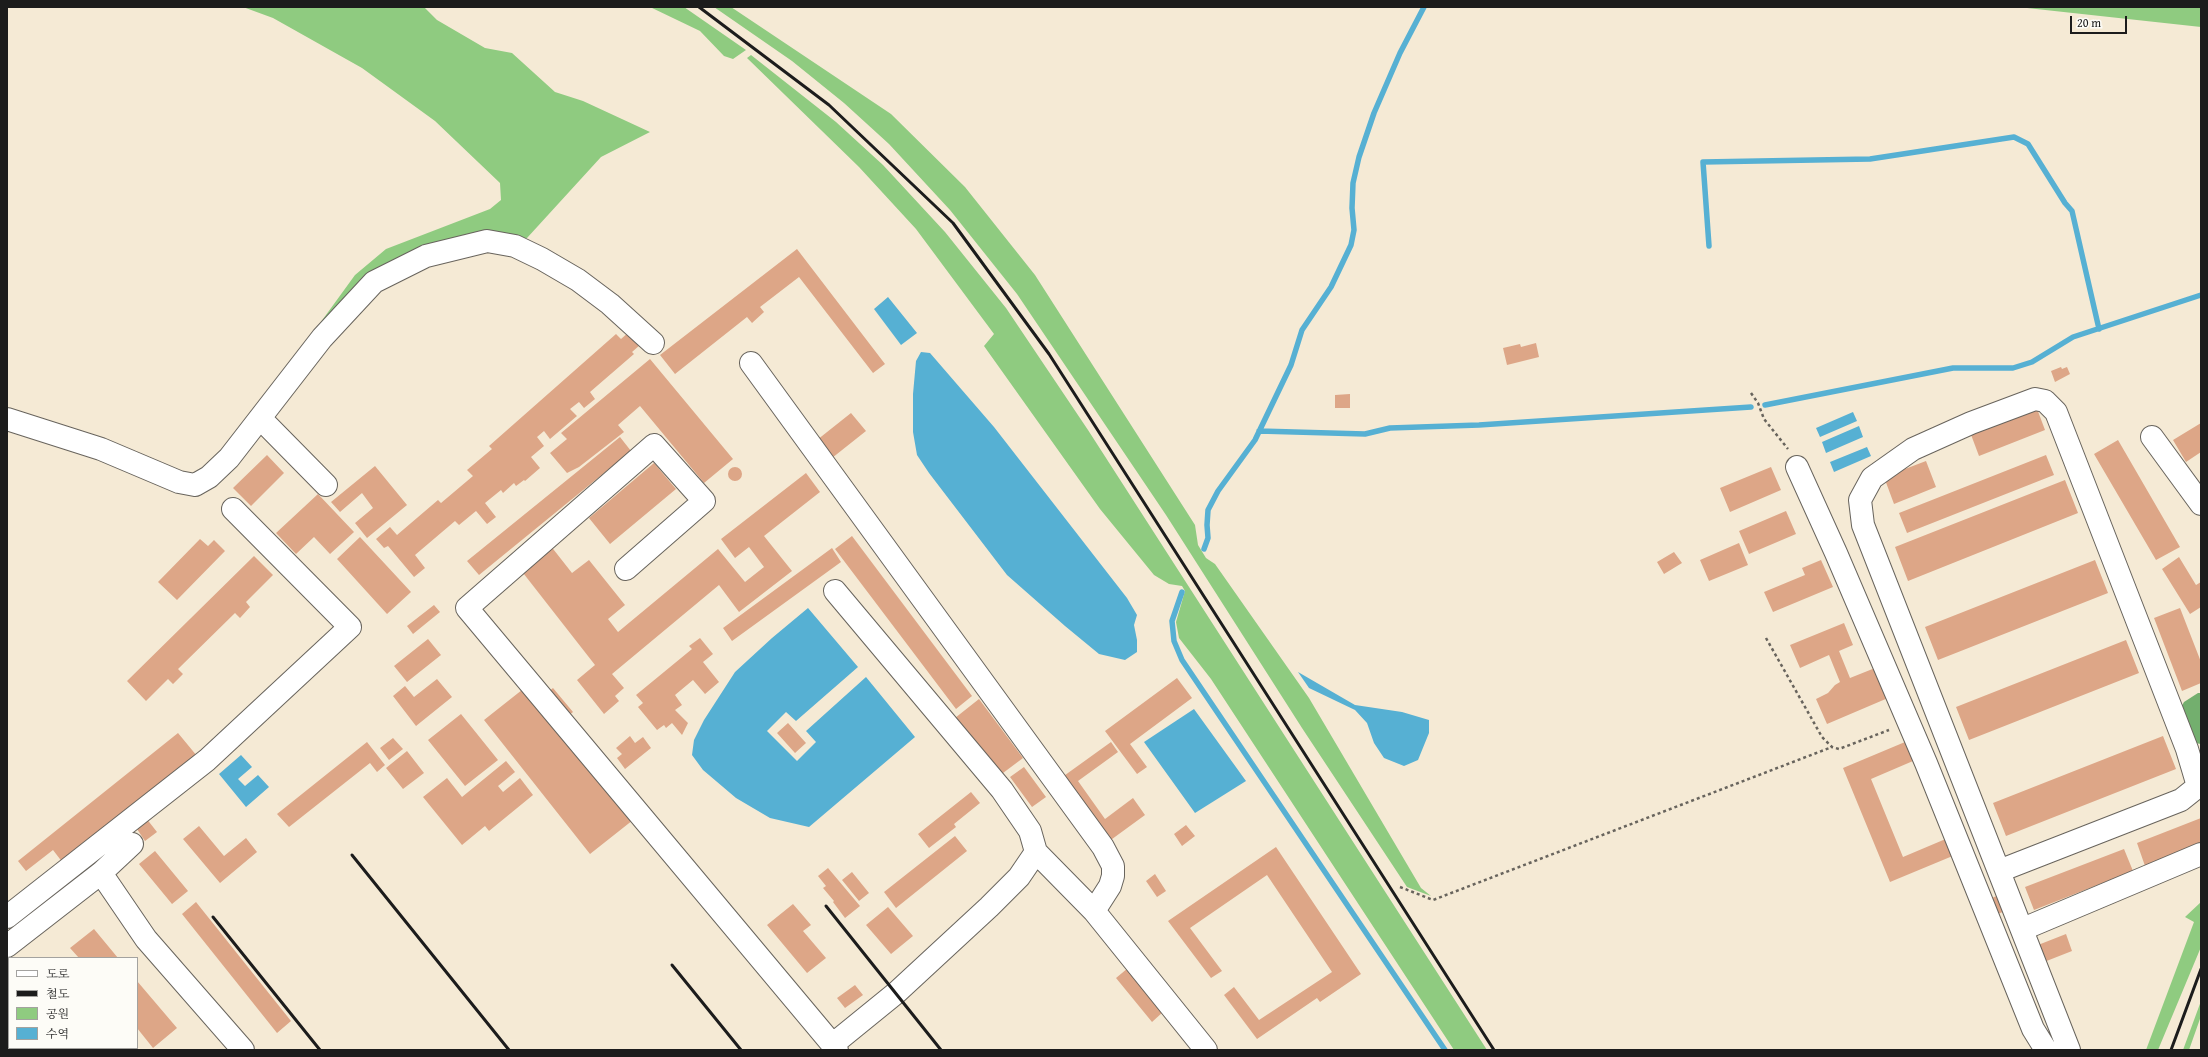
<!DOCTYPE html>
<meta charset="utf-8">
<style>
body{margin:0}
#map{position:relative;width:2208px;height:1057px;overflow:hidden;background:#f5ead5;font-family:"Gentium Book Plus","Noto Serif KR",serif}
canvas{display:block}
.frame{position:absolute;inset:0;border:8px solid #1c1c1c;pointer-events:none}
.legend{position:absolute;left:8px;top:957px;width:130px;height:92px;box-sizing:border-box;background:#fdfcf7;border:1px solid #a3a29f;margin:0;padding:5px 7px;list-style:none;font-size:12px;color:#1c1c1c}
.legend li{display:flex;align-items:center;gap:8px;height:20px}
.legend b{width:20px;border:1px solid #a3a29f}
.scale{position:absolute;left:2070px;top:16px;width:57px;height:18px;box-sizing:border-box;border:2px solid #1c1c1c;border-top:0;padding-left:5px;font-size:12px;line-height:14px;white-space:nowrap;color:#1c1c1c;-webkit-text-stroke:3px #fdfcf7;paint-order:stroke}
</style>
<div id="map">
<canvas width="2208" height="1057"></canvas>
<div class="frame"></div>
<ul class="legend">
<li><b style="height:5px;background:#fff"></b>도로</li>
<li><b style="height:5px;background:#1c1c1c"></b>철도</li>
<li><b style="height:11px;background:#8fcb80"></b>공원</li>
<li><b style="height:11px;background:#56b0d3"></b>수역</li>
</ul>
<div class="scale">20 m</div>
</div>
<script>
const c = document.querySelector('canvas').getContext('2d');
c.lineJoin = 'round';
function fill(path, color) {
  c.fillStyle = color;
  c.fill(path, 'evenodd');
}
function toPath(rows) {
  const path = new Path2D();
  for (const r of rows) {
    if (r.length === 3) {
      path.moveTo(r[0] + r[2], r[1]);
      path.arc(r[0], r[1], r[2], 0, 2 * Math.PI);
      continue;
    }
    path.moveTo(r[0], r[1]);
    for (let i = 2; i < r.length; i += 2) path.lineTo(r[i], r[i + 1]);
  }
  return path;
}
function trace(path, color, width, dash) {
  c.strokeStyle = color;
  c.lineWidth = width;
  c.lineCap = dash ? 'butt' : 'round';
  c.setLineDash(dash || []);
  c.stroke(path);
}
const green = toPath([
 [243,7,424,7,437,20,485,48,512,53,555,92,583,101,650,132,601,157,527,238,513,238,504,233,439,244,410,254,225,454,355,275,386,249,490,209,501,200,500,183,435,121,362,68,273,18],
 [650,7,684,7,746,50,733,59,724,56,700,31],
 [714,7,731,7,891,114,965,187,1035,275,1195,525,1198,545,1206,558,1215,564,1309,698,1421,888,1431,896,1407,887,1302,728,1166,515,1017,294,950,210,889,144,844,103,792,61],
 [2012,7,2201,7,2201,27,2027,8],
 [751,55,836,122,883,165,945,232,1006,308,1088,430,1487,1050,1454,1050,1211,679,1179,638,1176,622,1185,591,1182,586,1169,584,1154,575,1100,509,984,346,994,334,916,229,859,167,747,58],
 [2201,902,2201,947,2158,1050,2146,1050,2194,922,2185,917],
 [2201,1001,2201,1016,2189,1050,2183,1050]
]);
const forest = toPath([
 [2198,693,2201,693,2201,744,2195,743,2180,709,2184,702]
]);
const water = toPath([
 [888,297,917,333,901,345,874,309],
 [921,352,930,353,994,427,1127,598,1137,615,1134,625,1137,640,1137,652,1125,660,1099,654,1065,626,1007,575,929,473,917,455,913,432,913,394,916,361],
 [1853,412,1857,421,1820,437,1816,428],
 [1859,426,1863,437,1826,453,1822,442],
 [1867,447,1871,456,1834,472,1830,462],
 [808,608,858,667,796,721,786,712,767,731,797,761,816,742,806,731,866,677,915,737,809,827,770,818,736,798,703,770,692,755,694,740,704,720,735,672,772,638],
 [1298,672,1355,705,1402,712,1429,720,1429,733,1418,760,1404,766,1384,758,1374,743,1367,723,1355,710,1309,688],
 [1194,709,1246,781,1195,813,1144,742],
 [241,755,252,767,238,779,245,786,258,775,269,787,246,807,219,774]
]);
const stream = toPath([
 [1709,246,1703,162,1870,159,2014,137,2028,144,2065,203,2072,211,2099,329],
 [1765,405,1953,368,2013,368,2032,362,2073,337,2201,295],
 [1259,431,1365,434,1390,428,1479,425,1751,407],
 [1204,549,1208,538,1207,525,1208,510,1218,491,1255,440,1291,365,1302,330,1331,287,1351,245,1354,230,1352,208,1353,183,1359,157,1374,113,1400,53,1424,7],
 [1182,592,1172,621,1174,641,1182,660,1445,1050]
]);
const building = toPath([
 [797,249,885,364,873,373,799,277,760,307,764,312,752,323,747,317,675,374,660,355],
 [629,332,640,345,632,352,634,354,590,392,595,399,584,408,579,402,570,409,577,416,550,439,544,431,537,437,544,446,531,457,540,468,525,481,524,480,516,486,514,483,503,493,501,490,485,503,496,517,487,524,476,511,459,525,455,521,415,555,425,568,414,577,388,546,384,548,376,539,390,527,397,535,438,500,441,503,473,476,467,470,492,449,489,446,616,334,621,339],
 [1536,343,1539,357,1507,365,1503,348,1520,344,1521,347],
 [650,359,733,459,704,483,640,406,618,425,624,432,579,467,567,473,550,453,567,439,561,433],
 [2061,367,2062,369,2067,367,2070,374,2055,382,2051,371],
 [1350,394,1350,408,1335,408,1335,395],
 [2036,406,2045,430,1979,456,1970,432],
 [851,413,866,431,832,458,817,440],
 [2201,423,2201,452,2186,462,2173,440],
 [620,437,631,451,479,575,467,561],
 [2118,440,2180,547,2156,560,2094,454],
 [267,455,284,473,251,506,233,488],
 [2046,455,2054,475,1907,533,1899,513],
 [1926,461,1936,487,1894,504,1884,477],
 [654,463,676,489,610,544,589,518],
 [375,466,407,505,367,538,355,523,373,508,362,493,340,512,331,502],
 [1771,467,1781,490,1730,512,1720,488],
 [735,474,7],
 [806,473,820,492,764,536,792,571,739,612,719,585,612,674,624,688,615,696,619,701,604,714,577,680,595,665,520,569,550,545,572,573,589,560,625,605,608,619,618,632,718,549,745,582,764,567,749,547,735,558,721,539],
 [2065,480,2078,513,1908,581,1895,547],
 [318,494,354,532,330,554,314,537,296,554,276,533],
 [1786,511,1796,534,1749,554,1739,531],
 [852,536,972,696,956,709,835,549],
 [360,537,411,592,387,614,337,559],
 [200,539,208,546,214,540,225,551,177,600,158,582],
 [1739,543,1748,565,1709,581,1700,560],
 [832,548,841,562,732,641,723,628],
 [1674,552,1682,563,1664,574,1657,562],
 [254,556,273,575,246,602,250,607,240,618,235,613,178,669,183,674,173,684,168,679,146,701,127,681],
 [2179,557,2196,585,2201,582,2201,607,2190,614,2162,569],
 [1821,560,1833,587,1773,612,1764,592,1805,575,1802,568],
 [2095,560,2108,593,1938,660,1925,627],
 [434,605,440,612,413,634,407,626],
 [2180,608,2201,662,2201,683,2182,691,2154,618],
 [1844,623,1853,645,1839,651,1850,678,1875,668,1888,698,1827,724,1816,699,1828,693,1835,685,1840,682,1829,655,1800,668,1790,645],
 [700,638,713,654,703,662,719,682,705,694,693,680,675,695,682,705,675,710,688,723,682,735,672,723,666,728,664,725,657,730,638,707,643,703,636,695,692,649,689,646],
 [428,639,441,655,407,682,394,666],
 [2126,640,2139,673,1969,740,1956,707],
 [1177,678,1192,698,1130,744,1147,767,1137,774,1105,731],
 [437,679,452,697,416,726,393,696,405,686,414,697],
 [527,686,633,820,590,854,484,720],
 [553,688,573,712,562,721,542,697],
 [979,699,1023,758,999,776,955,718],
 [461,714,498,760,465,786,428,740],
 [788,723,806,743,795,753,777,733],
 [178,733,197,756,63,863,53,850,26,871,18,861],
 [630,736,635,743,643,737,651,748,625,769,617,758,622,754,616,748],
 [2163,736,2176,769,2006,836,1993,803],
 [393,738,403,749,389,760,380,748],
 [367,742,385,765,377,772,370,763,289,827,277,814],
 [1111,742,1118,752,1078,781,1105,819,1133,798,1145,815,1108,842,1061,778],
 [1905,742,1913,761,1871,779,1903,857,1948,838,1955,855,1890,882,1843,768],
 [407,751,424,773,403,789,386,768],
 [506,761,515,772,498,786,503,792,520,778,533,795,489,831,485,826,462,845,423,797,447,778,462,797],
 [1024,767,1046,797,1032,807,1010,777],
 [971,792,980,803,954,824,956,827,929,848,918,834],
 [146,818,157,832,145,841,135,826],
 [2201,818,2201,844,2145,866,2137,843],
 [1186,825,1195,836,1182,846,1174,834],
 [199,826,224,856,246,838,257,852,220,883,183,839],
 [955,836,967,851,896,908,884,892],
 [1276,847,1361,974,1320,1002,1317,998,1257,1039,1224,995,1234,987,1259,1020,1332,972,1267,875,1190,928,1222,971,1211,978,1168,921],
 [2124,849,2133,871,2034,910,2025,887],
 [155,851,188,891,172,904,139,864],
 [828,868,860,906,845,918,833,902,834,901,823,888,826,886,818,876],
 [852,872,869,893,859,901,842,880],
 [1155,874,1166,891,1157,897,1146,881],
 [1999,895,2005,911,1993,916,1987,900],
 [196,902,291,1021,277,1033,182,914],
 [793,904,811,925,803,931,826,958,807,973,767,925],
 [888,907,913,936,891,954,866,925],
 [94,929,118,958,79,958,70,948],
 [2066,934,2072,951,2044,962,2038,945],
 [1128,968,1163,1012,1152,1022,1116,978],
 [137,981,177,1028,153,1048,137,1028],
 [855,985,863,995,845,1008,837,998]
]);
const path = toPath([
 [1751,393,1758,403,1764,419,1788,449],
 [1766,638,1822,737,1832,747,1839,749,1889,730],
 [1400,887,1433,900,1832,747]
]);
const minor = toPath([
 [751,363,1103,847,1113,866,1113,876,1110,886,1094,911],
 [260,418,326,485],
 [7,419,101,449,179,482,195,485,209,477,229,458,322,338,374,282,426,256,487,241,515,246,542,259,578,280,610,304,653,343],
 [2152,437,2201,504],
 [1797,467,1836,553,1926,763,2033,1029,2046,1050],
 [626,569,704,501,654,445,467,608,837,1050],
 [835,591,1002,790,1030,831,1036,852,1094,911,1206,1050],
 [1999,871,2181,800,2201,784],
 [101,873,146,939,243,1050],
 [7,917,207,760,350,627,233,509],
 [2023,929,2201,854],
 [7,946,101,873,132,844],
 [832,1045,896,993,989,907,1019,877,1036,852],
 [2069,1050,1863,525,1860,500,1872,478,1913,449,1971,423,2035,399,2045,401,2056,412,2187,749,2198,786]
]);
const rail = toPath([
 [699,7,829,105,953,223,1049,354,1494,1050],
 [352,855,509,1050],
 [826,906,941,1050],
 [213,917,320,1050],
 [672,965,741,1050],
 [2171,1050,2201,969]
]);
fill(green, '#8fcb80');
fill(forest, '#73af6e');
fill(water, '#56b0d3');
trace(stream, '#56b0d3', 5.5);
fill(building, '#dda687');
trace(minor, '#68645d', 24);
trace(path, '#68645d', 2.5, [3, 3]);
trace(minor, '#fff', 22);
trace(rail, '#1c1c1c', 3);
</script>
